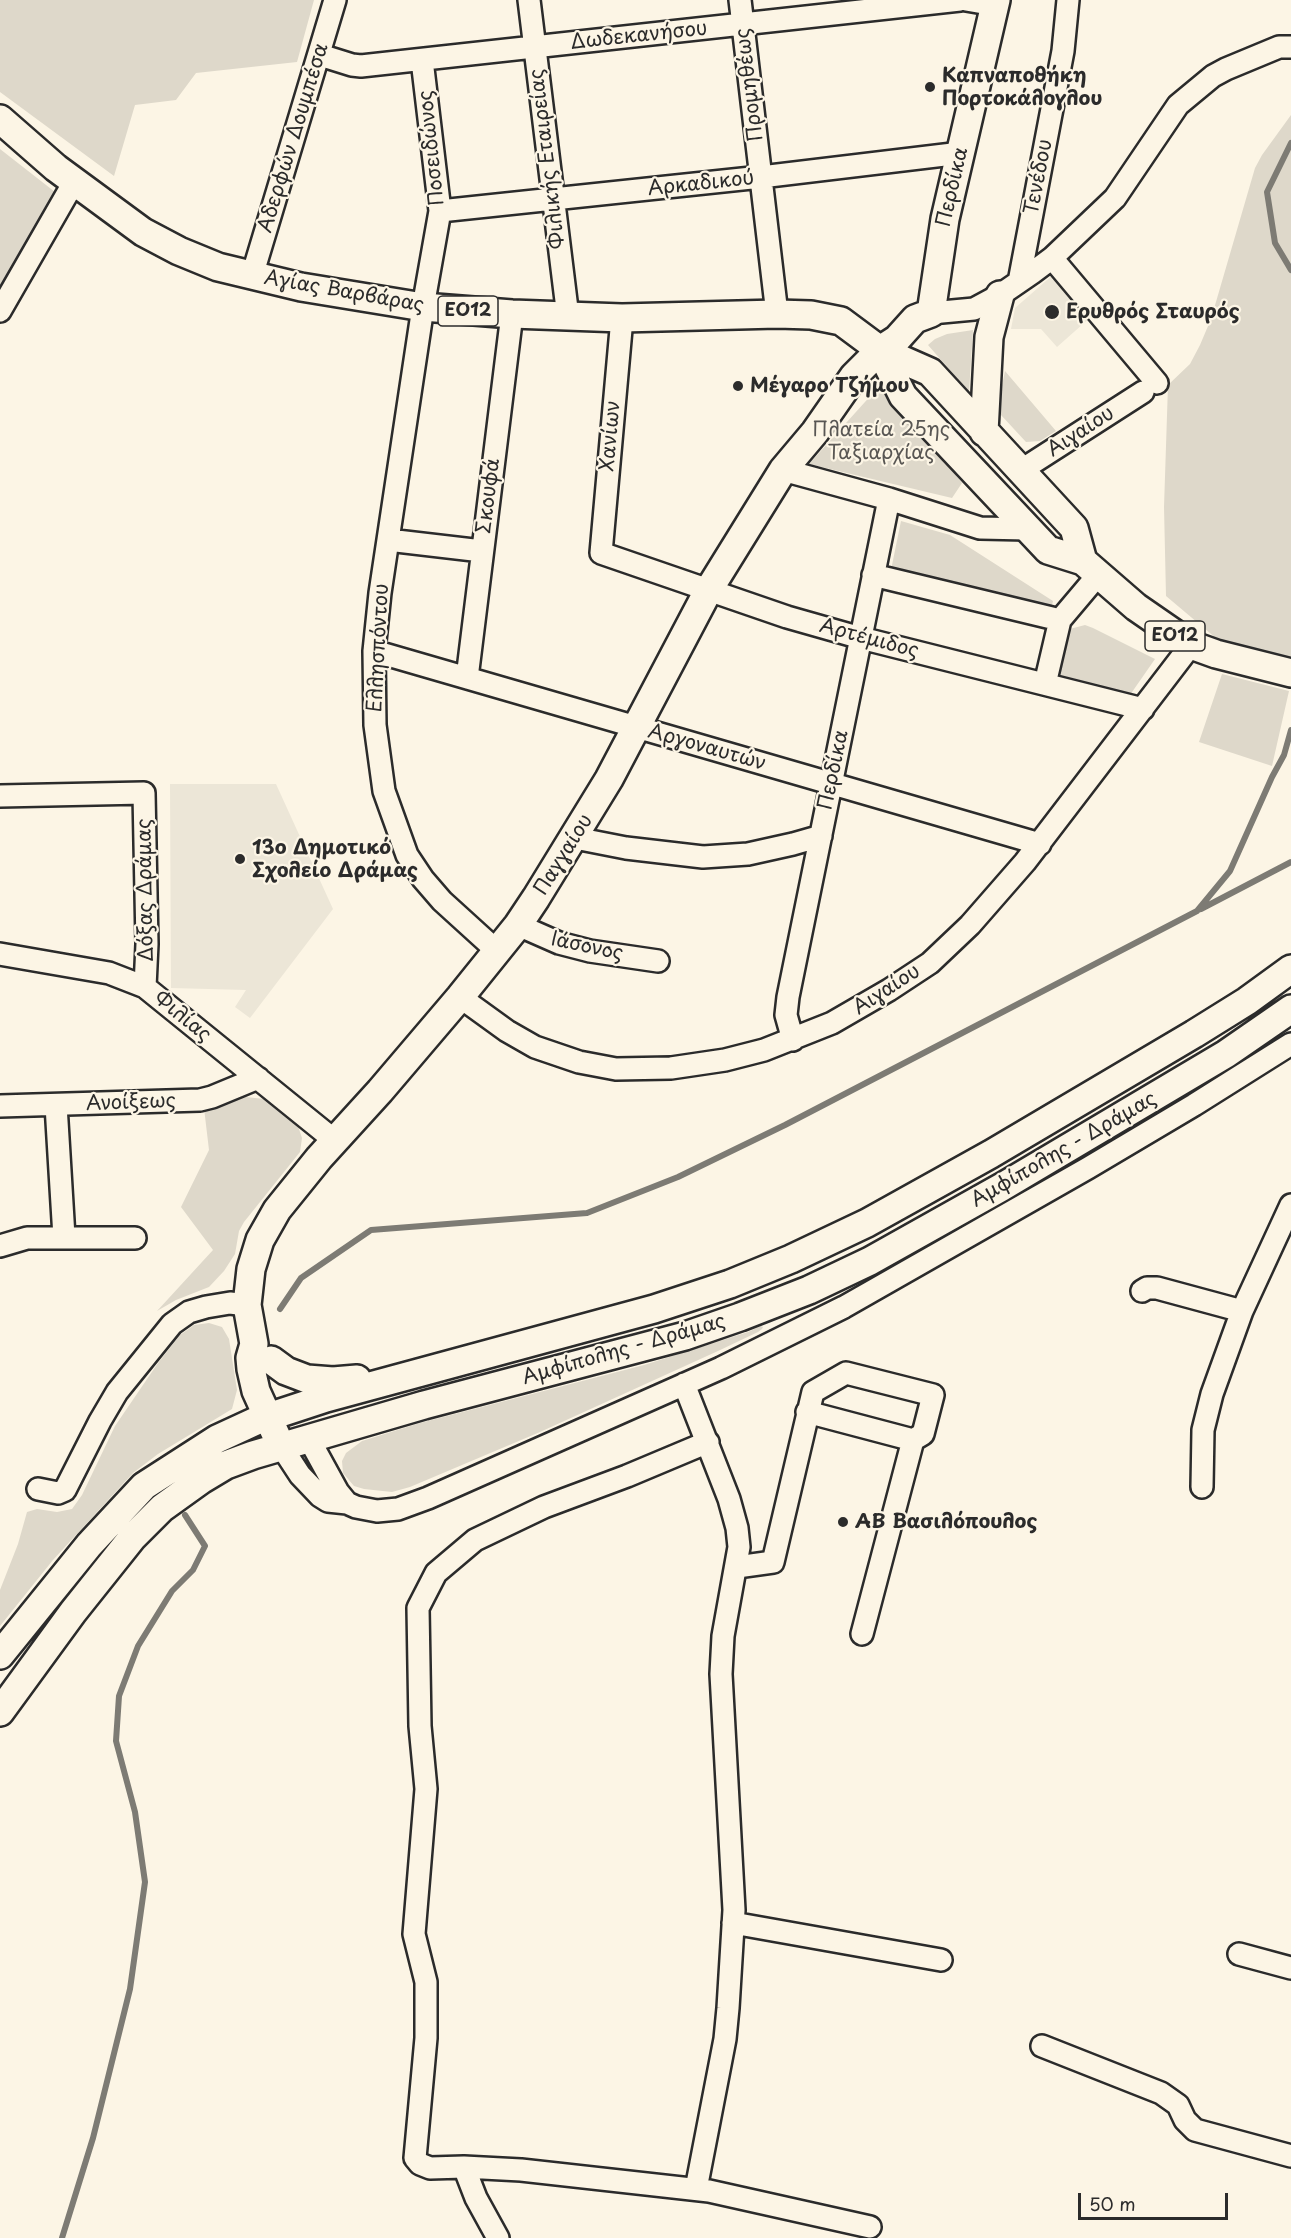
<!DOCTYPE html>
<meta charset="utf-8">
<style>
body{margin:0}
#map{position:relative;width:1291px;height:2238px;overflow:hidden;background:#fcf5e5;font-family:"Playpen Sans",sans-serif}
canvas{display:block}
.scale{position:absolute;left:1078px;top:2193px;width:150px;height:27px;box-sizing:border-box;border:3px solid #2b2b2b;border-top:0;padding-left:8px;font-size:18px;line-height:21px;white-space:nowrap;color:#2b2b2b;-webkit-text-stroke:4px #fcf5e5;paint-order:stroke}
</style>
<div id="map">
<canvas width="1291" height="2238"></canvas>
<div class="scale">50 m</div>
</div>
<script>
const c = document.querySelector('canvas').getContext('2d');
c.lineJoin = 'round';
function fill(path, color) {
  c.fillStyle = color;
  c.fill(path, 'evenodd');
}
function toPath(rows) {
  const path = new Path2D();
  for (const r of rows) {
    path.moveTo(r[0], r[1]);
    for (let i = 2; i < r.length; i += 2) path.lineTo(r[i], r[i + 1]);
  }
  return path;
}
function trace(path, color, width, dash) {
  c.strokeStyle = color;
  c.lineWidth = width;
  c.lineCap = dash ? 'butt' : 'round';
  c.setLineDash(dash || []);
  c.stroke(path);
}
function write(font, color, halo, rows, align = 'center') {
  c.font = font + ' "Playpen Sans",sans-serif';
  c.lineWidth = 4.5;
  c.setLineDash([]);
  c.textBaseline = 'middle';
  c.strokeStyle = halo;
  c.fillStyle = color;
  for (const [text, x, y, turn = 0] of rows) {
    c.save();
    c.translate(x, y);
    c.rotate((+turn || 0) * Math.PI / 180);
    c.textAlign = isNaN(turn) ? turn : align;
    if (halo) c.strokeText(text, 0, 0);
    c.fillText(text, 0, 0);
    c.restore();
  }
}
const built = toPath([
 [1055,273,1092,316,1057,347,1041,329,1011,329,1015,308],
 [170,784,276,784,333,909,250,1018,235,1007,246,990,171,988]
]);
const green = toPath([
 [0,0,314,0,297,62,196,73,176,100,135,105,114,176,0,92],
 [1291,115,1291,659,1217,639,1166,596,1164,507,1168,385,1190,364,1200,345,1211,319,1255,168,1262,155],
 [0,149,55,192,0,288],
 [973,330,969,392,928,345,935,339,947,334],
 [1005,371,1056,431,1040,441,1026,442,1001,415,998,405],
 [883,382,962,483,952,498,809,464],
 [901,521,950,535,1053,601,1051,609,891,570],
 [1085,625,1093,628,1155,659,1130,695,1052,676,1066,630],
 [1222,674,1289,691,1272,766,1199,742],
 [245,1097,265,1099,276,1106,298,1126,302,1138,300,1152,244,1222,239,1231,235,1254,224,1271,209,1287,176,1300,157,1311,213,1250,181,1207,209,1150,204,1108],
 [209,1323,222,1327,229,1339,237,1390,232,1409,158,1454,133,1473,53,1560,0,1626,0,1590,18,1544,27,1512,37,1509,57,1512,72,1509,82,1495,115,1426,158,1363,180,1335,194,1325],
 [761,1326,763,1327,762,1329,758,1332,718,1351,540,1432,410,1487,392,1492,364,1489,354,1486,343,1473,342,1461,346,1453,362,1441,420,1423,644,1365,748,1332]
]);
const stream = toPath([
 [1291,143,1267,192,1275,243,1291,270],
 [1201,909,1291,862],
 [280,1309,301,1278,371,1230,587,1213,678,1177,785,1125,1197,911,1230,871,1272,777,1284,755,1291,730],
 [62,2238,93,2138,130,1989,145,1882,135,1812,116,1741,119,1696,138,1646,172,1591,193,1570,205,1546,185,1515]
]);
const minor = toPath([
 [529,0,568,317],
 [740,0,777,314],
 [966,0,995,5],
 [320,55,352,65,361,66,960,0],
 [422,60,440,211,423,307,380,593,374,651,375,725,384,791,407,855,423,879,442,901,497,951],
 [440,211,761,177,961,153],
 [1052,258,1157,383],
 [252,276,335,0],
 [1019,282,1063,51,1068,0],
 [0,311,74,182],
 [931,313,974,309,1000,295,1032,273,1052,258,1115,198,1178,105,1213,76,1226,69,1279,47,1291,47],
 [622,318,601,553,787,617,861,638,1143,709],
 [783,470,889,499,980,528,1027,529],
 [1020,471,1143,392],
 [388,540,482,551],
 [873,575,1060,620,1098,575],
 [374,651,1040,844],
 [467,678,512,314],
 [1045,684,1060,620],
 [0,796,144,793,147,944,145,987],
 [575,838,626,848,703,857,748,854,793,844,821,836],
 [518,925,559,943,590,951,658,961],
 [0,954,109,973,145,987,334,1140],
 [460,997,507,1031,535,1047,579,1062,616,1069,671,1068,725,1060,764,1050,832,1023,889,990,930,963,970,925,1025,862,1191,645],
 [793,1040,786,1015,788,997,889,499],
 [56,1105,64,1237],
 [0,1106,200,1100,212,1097,258,1078],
 [0,1246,27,1238,135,1238],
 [1142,1291,1147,1288,1157,1288,1242,1311],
 [684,1384,729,1499,737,1528,739,1547,723,1636,721,1674,734,1910,728,2008,725,2039,696,2189],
 [807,1412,913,1440],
 [309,1439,338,1492,347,1503,356,1507,377,1511,398,1509,428,1498,721,1368,844,1307,1088,1168,1194,1105,1291,1044],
 [708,1442,627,1476,544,1507,475,1540,436,1573,418,1608,420,1726,426,1789,414,1934,426,1982,426,2038,415,2158,420,2164,430,2168,464,2167,521,2170,709,2191,870,2227],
 [281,1446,300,1475,320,1496,328,1501,347,1503],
 [1202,1487,1203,1430,1212,1394,1242,1311,1291,1205],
 [38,1489,58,1493,65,1490,100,1421,117,1392,172,1324,189,1312,206,1307,230,1303,247,1305],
 [737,1567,773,1562,813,1392,846,1373,933,1395,923,1434,913,1440,862,1634],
 [733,1923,941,1960],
 [1239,1954,1291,1968],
 [1042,2046,1161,2093,1178,2105,1185,2120,1195,2130,1291,2156],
 [464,2167,476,2198,498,2238]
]);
const major = toPath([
 [0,119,56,168,143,232,179,251,218,267,301,287,423,307,512,314,622,318,777,314,811,315,841,321,880,350,930,372,1074,528,1083,561],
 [880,350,903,396,1048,550,1083,561,1136,607,1191,645,1216,654,1291,673],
 [984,432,989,337,1000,295],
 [271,1360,286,1371,307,1379,333,1381,357,1379],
 [281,1446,256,1391,251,1369,250,1358,254,1344,247,1305,251,1269,260,1240,277,1210,319,1158,380,1091,460,997,518,925,536,898,609,779,708,591,783,470,815,432,854,376,880,350,897,339,915,319,931,313,945,219,996,0],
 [0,1655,89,1545,144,1486,217,1439,256,1421,326,1398,654,1309,730,1284,791,1259,867,1223,991,1154,1194,1034,1247,1001,1291,969],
 [0,1712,73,1612,132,1538,162,1508,201,1480,226,1465,253,1455,424,1405,685,1336,740,1317,809,1290,870,1261,1002,1187,1226,1054,1291,1009]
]);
const markers = [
 [930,87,6,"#2b2b2b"],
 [1052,312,8,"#2b2b2b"],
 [738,386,6,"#2b2b2b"],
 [240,859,6,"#2b2b2b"],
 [843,1522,6,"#2b2b2b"]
];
const shields = [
 [468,311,60],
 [1175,636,60]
];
const shieldNames = [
 ["ΕΟ12",468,311],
 ["ΕΟ12",1175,636]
];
const streetNames = [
 ["Δωδεκανήσου",639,36,-6],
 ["Προμηθέως",750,85,-97],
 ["Αδερφών Δουμπέσα",294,138,-73],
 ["Ποσειδώνος",432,148,-96],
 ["Φιλικής Εταιρείας",548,159,-97],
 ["Τενέδου",1039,177,-79],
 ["Αρκαδικού",701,184,-6],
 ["Περδίκα",953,187,-77],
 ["Αγίας Βαρβάρας",344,292,10],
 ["Αιγαίου",1081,432,-33],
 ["Χανίων",611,436,-85],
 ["Σκουφά",489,496,-83],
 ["Αρτέμιδος",869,639,15],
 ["Ελλησπόντου",379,648,-87],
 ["Αργοναυτών",707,748,16],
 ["Περδίκα",834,770,-78],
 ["Παγγαίου",564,855,-58],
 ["Δόξας Δράμας",146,890,-91],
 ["Ιάσονος",587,947,12],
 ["Αιγαίου",887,990,-33],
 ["Φιλίας",182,1017,39],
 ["Ανοίξεως",131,1103,-2],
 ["Αμφίπολης - Δράμας",1064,1150,-30],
 ["Αμφίπολης - Δράμας",624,1350,-16]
];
const poiNames = [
 ["Καπναποθήκη",942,76],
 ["Πορτοκάλογλου",942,99],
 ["Ερυθρός Σταυρός",1066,312],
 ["Μέγαρο Τζήμου",750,386],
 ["13ο Δημοτικό",252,848],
 ["Σχολείο Δράμας",252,871],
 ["ΑΒ Βασιλόπουλος",855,1522]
];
const parkNames = [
 ["Πλατεία 25ης",881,430],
 ["Ταξιαρχίας",881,453]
];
fill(built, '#ece6d7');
fill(green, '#ded8ca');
trace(stream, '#7d7b74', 6);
trace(minor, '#2b2b2b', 26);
trace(major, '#2b2b2b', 32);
trace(minor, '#fcf5e5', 21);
trace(major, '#fcf5e5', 27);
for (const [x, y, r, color] of markers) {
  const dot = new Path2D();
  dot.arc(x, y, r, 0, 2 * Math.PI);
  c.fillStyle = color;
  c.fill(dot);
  trace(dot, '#fcf5e5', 2);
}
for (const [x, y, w] of shields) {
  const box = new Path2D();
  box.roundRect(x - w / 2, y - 15, w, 30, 4.5);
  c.fillStyle = '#fcf5e5';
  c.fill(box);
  trace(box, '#2b2b2b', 1.5);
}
write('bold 18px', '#2b2b2b', null, shieldNames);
write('20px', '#2b2b2b', '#fcf5e5', streetNames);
write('bold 20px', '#2b2b2b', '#fcf5e5', poiNames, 'left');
write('20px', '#585653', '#fcf5e5', parkNames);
</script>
